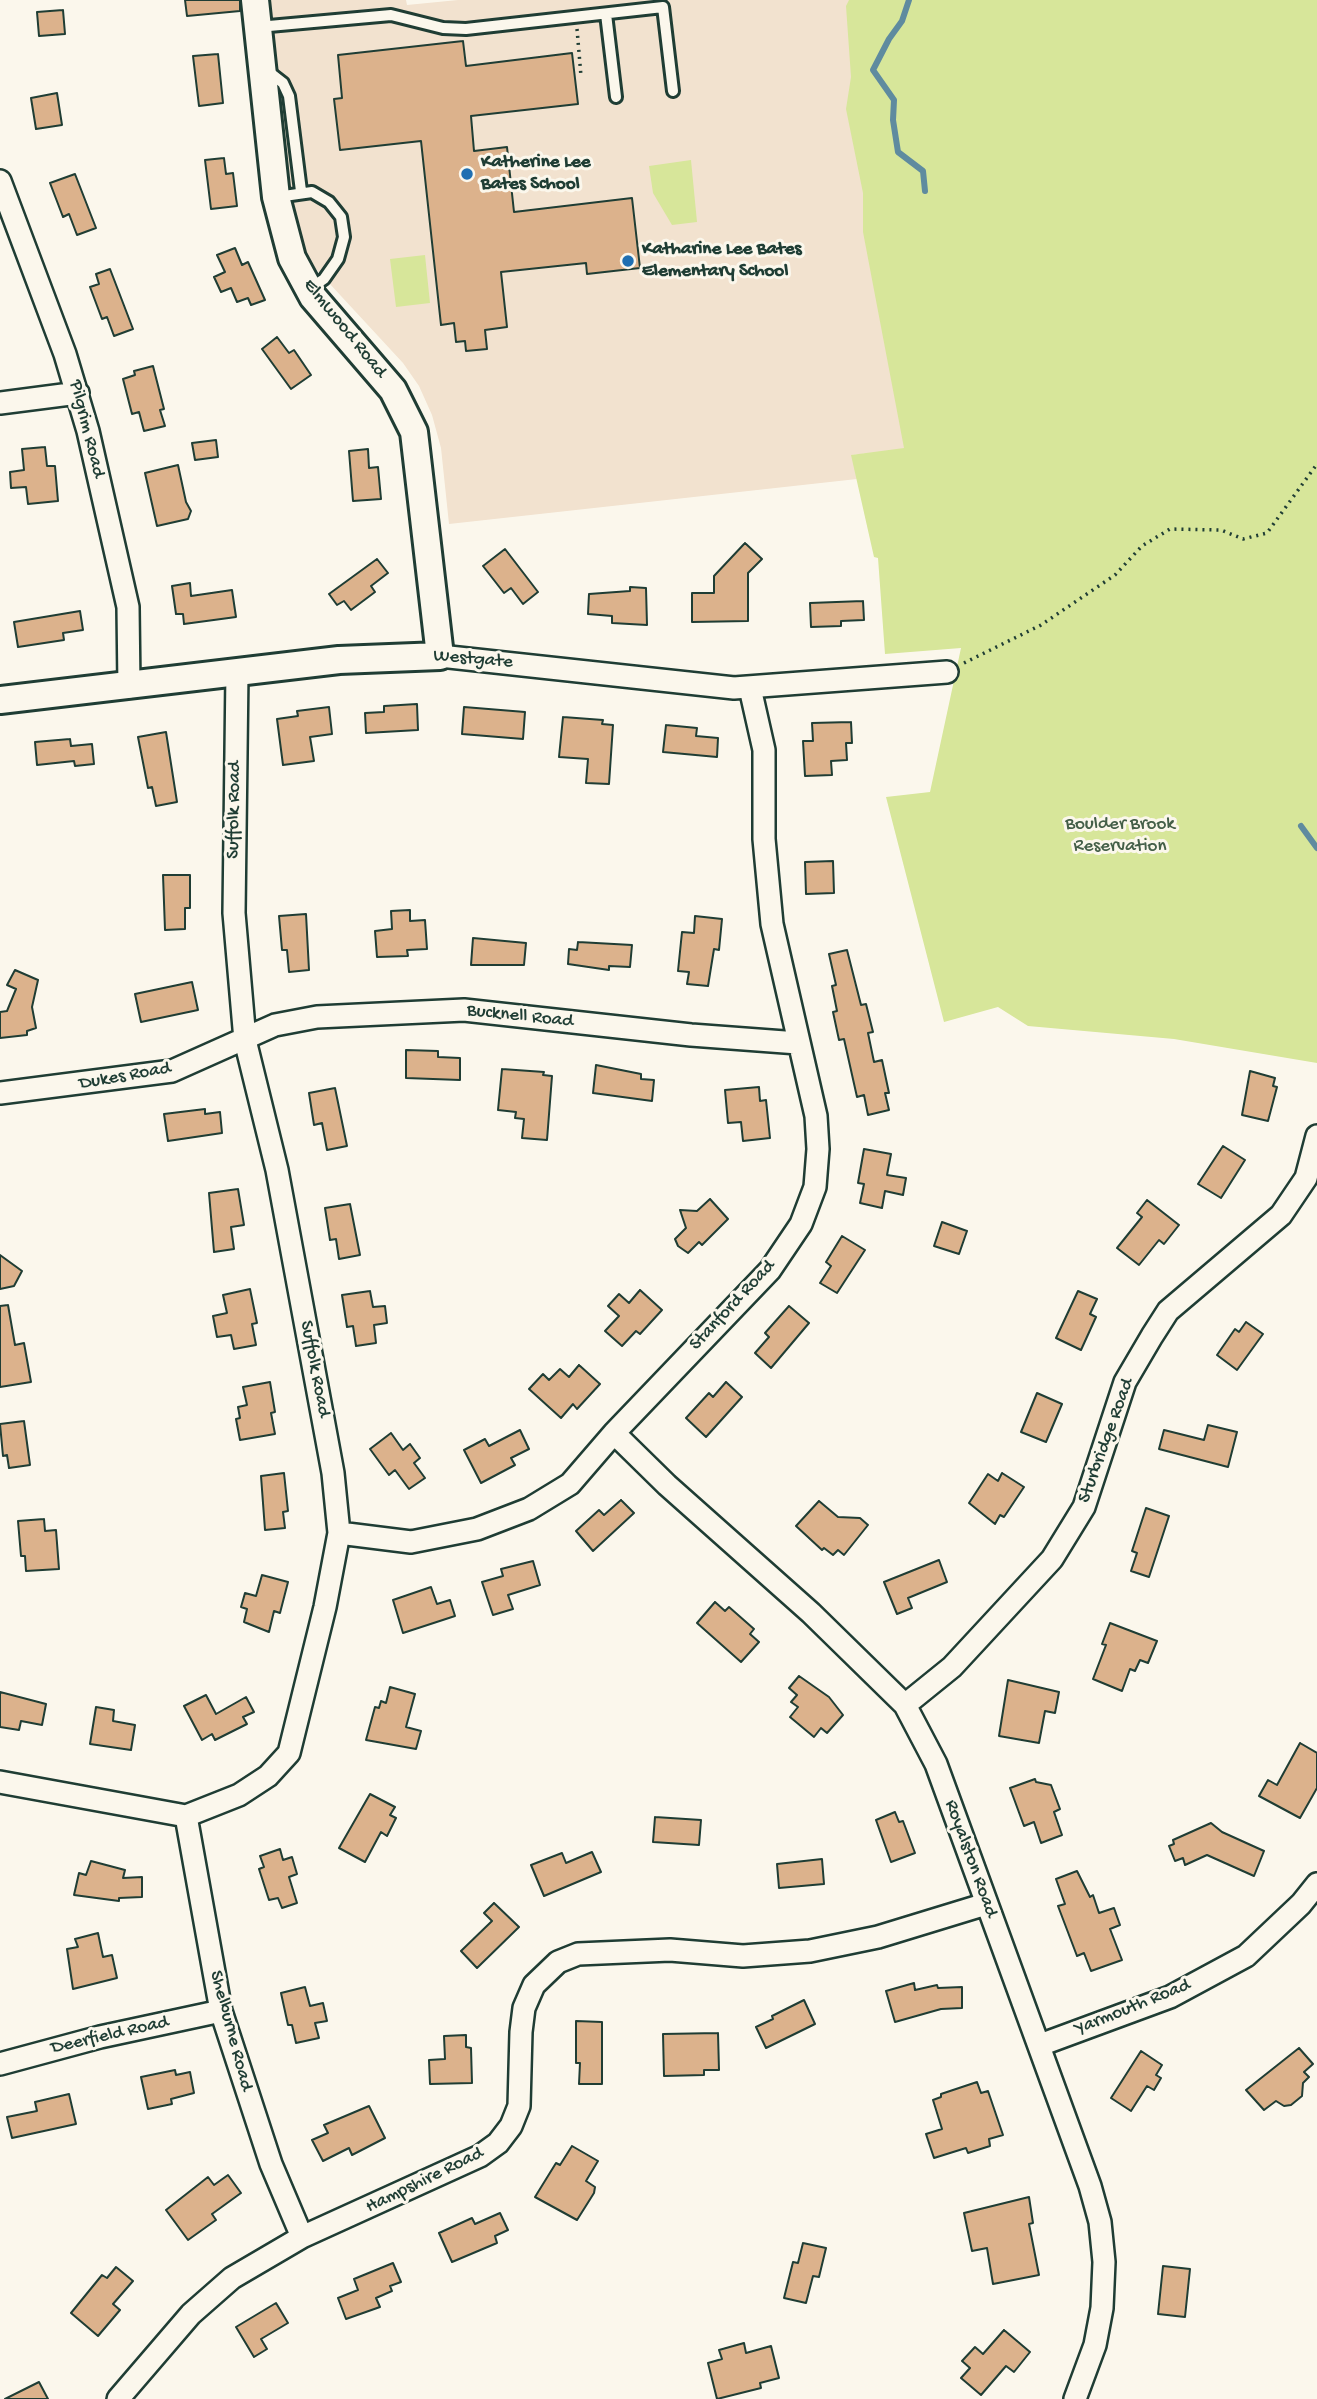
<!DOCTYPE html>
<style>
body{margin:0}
canvas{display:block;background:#fbf7ec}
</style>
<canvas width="1317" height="2399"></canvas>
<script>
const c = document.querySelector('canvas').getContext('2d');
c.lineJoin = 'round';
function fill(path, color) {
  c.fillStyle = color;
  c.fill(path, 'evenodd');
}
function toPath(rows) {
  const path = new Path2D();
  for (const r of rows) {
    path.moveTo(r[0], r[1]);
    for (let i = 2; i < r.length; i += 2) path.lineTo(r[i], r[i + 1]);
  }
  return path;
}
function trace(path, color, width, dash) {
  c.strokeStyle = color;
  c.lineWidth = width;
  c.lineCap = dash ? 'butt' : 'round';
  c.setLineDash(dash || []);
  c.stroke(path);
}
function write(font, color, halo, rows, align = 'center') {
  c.font = font + ' "Gochi Hand",sans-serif';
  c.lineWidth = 6;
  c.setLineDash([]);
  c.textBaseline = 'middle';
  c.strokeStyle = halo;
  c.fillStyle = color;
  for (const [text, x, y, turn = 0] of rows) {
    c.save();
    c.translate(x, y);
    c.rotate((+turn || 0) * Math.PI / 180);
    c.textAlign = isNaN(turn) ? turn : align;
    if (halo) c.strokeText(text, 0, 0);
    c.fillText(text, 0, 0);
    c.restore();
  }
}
const built = toPath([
 [268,0,406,0,407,5,458,0,880,0,943,212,969,442,852,455,857,479,449,524,441,448,432,415,419,386,403,363,304,256,288,197]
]);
const green = toPath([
 [849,0,1317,0,1317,1063,1174,1039,1028,1026,998,1007,944,1022,886,797,930,792,961,648,885,654,878,558,874,557,851,455,904,448,863,232,863,193,846,109,851,77,846,6],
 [691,160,697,222,672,225,653,193,649,166],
 [425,255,430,303,396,307,390,259]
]);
const stream = toPath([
 [909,0,902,21,889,39,873,70,894,100,893,120,898,152,923,171,925,191],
 [1301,826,1317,848]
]);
const building = toPath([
 [185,0,240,0,240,11,187,16,185,0],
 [63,10,65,34,39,36,37,12,63,10],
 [463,41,466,66,572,53,578,104,471,116,474,151,507,147,514,212,632,198,640,268,587,274,586,263,501,272,507,327,485,330,487,349,466,351,465,341,456,342,454,323,441,325,421,141,340,150,334,99,342,98,338,55,463,41],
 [218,54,223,103,199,106,193,56,218,54],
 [57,93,62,125,36,129,31,98,57,93],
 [224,158,226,174,233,173,237,206,211,209,205,160,224,158],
 [75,174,96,228,77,235,69,214,63,217,50,183,75,174],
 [235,248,242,265,248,262,265,300,251,305,248,298,237,302,231,288,221,292,214,277,225,272,217,255,235,248],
 [110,269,133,329,114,336,107,317,102,319,90,287,99,284,96,274,110,269],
 [277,337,289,353,294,350,311,375,291,389,262,349,277,337],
 [153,366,164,409,160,410,165,426,144,431,139,412,132,414,123,379,135,375,134,371,153,366],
 [216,440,218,457,195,460,192,443,216,440],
 [45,447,47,466,55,466,58,501,28,504,26,487,11,488,10,472,24,470,22,449,45,447],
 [368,449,369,468,378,467,381,499,353,501,349,451,368,449],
 [178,465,186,502,191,511,188,519,157,526,145,473,178,465],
 [745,543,762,559,748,573,748,621,692,622,692,593,714,593,714,576,745,543],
 [505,549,538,592,523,604,511,588,504,593,483,566,505,549],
 [377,559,388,573,371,586,375,592,351,610,344,601,337,605,329,594,377,559],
 [190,583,191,596,232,590,236,617,184,624,183,614,176,614,172,586,190,583],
 [630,587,646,588,647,625,612,623,612,616,588,614,589,594,630,591,630,587],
 [863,601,864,620,841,621,841,626,811,627,810,603,863,601],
 [80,611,83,630,63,633,64,640,18,647,14,622,80,611],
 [417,704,418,730,366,733,365,713,384,712,384,706,417,704],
 [329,707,332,734,310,737,314,761,283,765,277,719,298,716,297,711,329,707],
 [464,707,525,712,523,739,462,734,464,707],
 [563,717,603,720,602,724,613,725,609,784,586,783,588,759,559,757,563,717],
 [851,722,852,743,846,743,847,760,831,761,832,775,805,776,803,741,813,741,812,723,851,722],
 [666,725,697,728,696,736,718,738,717,757,663,752,666,725],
 [166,732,177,802,156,806,152,787,148,788,138,737,166,732],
 [70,739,71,746,92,744,94,764,75,766,74,761,37,765,35,742,70,739],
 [833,861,834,893,806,894,805,862,833,861],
 [163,875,190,875,190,908,185,908,185,929,165,930,163,875],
 [410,910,410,921,425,920,427,949,407,950,408,956,377,957,375,931,392,929,391,911,410,910],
 [306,914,309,970,289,972,287,950,282,950,279,916,306,914],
 [695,916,722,919,719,950,714,949,708,986,687,984,689,972,678,971,682,932,694,933,695,916],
 [473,938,526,943,524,965,471,965,473,938],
 [578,942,632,945,630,967,609,966,609,970,568,964,569,949,577,950,578,942],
 [847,950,861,1005,866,1004,873,1032,868,1033,874,1062,882,1060,889,1093,885,1093,889,1110,868,1115,864,1095,857,1097,844,1039,839,1040,833,1012,837,1011,832,986,836,985,829,954,847,950],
 [15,970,38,980,32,1007,36,1028,27,1031,27,1035,0,1038,0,1012,7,1011,16,989,7,985,15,970],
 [192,982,198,1010,141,1022,135,994,192,982],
 [406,1050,438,1051,438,1057,460,1058,460,1080,406,1078,406,1050],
 [596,1065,641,1074,641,1079,654,1080,652,1101,593,1093,596,1065],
 [502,1069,544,1072,543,1075,552,1076,547,1140,522,1138,524,1119,515,1118,516,1112,498,1110,502,1069],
 [1250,1071,1275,1078,1273,1086,1277,1087,1268,1121,1242,1115,1250,1071],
 [759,1087,760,1101,766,1100,770,1138,743,1141,741,1122,728,1123,725,1090,759,1087],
 [335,1088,347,1146,327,1150,322,1123,314,1125,309,1093,335,1088],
 [205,1109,205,1114,220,1112,222,1133,168,1141,164,1114,205,1109],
 [1223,1146,1245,1160,1221,1198,1198,1184,1223,1146],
 [864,1149,891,1154,887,1175,906,1178,903,1195,885,1191,882,1208,860,1203,864,1184,858,1183,864,1149],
 [238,1189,244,1225,231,1227,234,1249,214,1252,209,1193,238,1189],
 [710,1199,728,1219,702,1245,699,1242,688,1253,678,1246,675,1239,686,1228,680,1210,697,1211,710,1199],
 [1147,1200,1179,1225,1164,1244,1159,1240,1139,1265,1117,1248,1142,1217,1137,1213,1147,1200],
 [350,1204,360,1255,339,1259,336,1239,330,1240,325,1208,350,1204],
 [942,1222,967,1231,959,1254,934,1246,942,1222],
 [842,1236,865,1250,837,1293,820,1283,831,1266,826,1262,842,1236],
 [0,1255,22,1271,14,1286,0,1289,0,1255],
 [250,1289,257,1323,252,1324,256,1345,234,1349,231,1335,217,1337,213,1316,227,1313,223,1295,250,1289],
 [640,1290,662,1310,640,1334,636,1331,622,1346,605,1331,619,1316,608,1306,619,1294,629,1303,640,1290],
 [370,1291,373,1307,385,1306,387,1323,374,1325,376,1343,356,1346,353,1326,347,1327,342,1295,370,1291],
 [1078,1291,1097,1299,1090,1314,1096,1317,1081,1350,1056,1338,1078,1291],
 [8,1305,15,1345,24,1343,31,1382,0,1387,0,1306,8,1305],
 [789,1306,809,1323,771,1368,755,1353,769,1337,765,1333,789,1306],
 [1246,1322,1263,1334,1237,1370,1217,1355,1235,1329,1239,1332,1246,1322],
 [579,1365,600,1384,577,1409,573,1404,561,1418,529,1389,543,1374,549,1380,560,1369,569,1377,579,1365],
 [270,1382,275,1412,271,1413,275,1434,240,1440,236,1419,240,1418,238,1407,247,1405,243,1387,270,1382],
 [726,1382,742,1397,706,1437,686,1418,709,1393,713,1397,726,1382],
 [1037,1393,1062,1404,1046,1442,1021,1432,1037,1393],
 [24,1421,30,1465,9,1468,7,1455,3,1456,0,1424,24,1421],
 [1208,1425,1237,1432,1228,1467,1159,1449,1164,1430,1204,1440,1208,1425],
 [520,1430,529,1449,511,1458,515,1465,481,1483,464,1450,485,1439,489,1446,520,1430],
 [391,1433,403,1450,410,1444,420,1458,414,1463,425,1478,409,1489,395,1470,389,1475,370,1449,391,1433],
 [284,1473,288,1511,283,1512,285,1528,265,1530,261,1476,284,1473],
 [1002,1473,1024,1487,1004,1517,1000,1515,995,1524,969,1503,988,1474,998,1481,1002,1473],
 [621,1500,634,1513,593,1551,576,1531,599,1510,604,1515,621,1500],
 [819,1501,838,1517,860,1518,868,1525,844,1555,838,1550,833,1555,824,1548,822,1550,796,1526,819,1501],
 [1146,1508,1169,1516,1149,1577,1131,1571,1137,1553,1132,1551,1146,1508],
 [44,1519,45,1531,56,1530,59,1569,26,1571,25,1556,21,1556,18,1521,44,1519],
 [939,1560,947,1582,908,1598,912,1608,897,1614,884,1582,939,1560],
 [533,1561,540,1585,508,1595,513,1609,493,1615,482,1582,503,1576,501,1569,533,1561],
 [262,1575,288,1582,280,1613,274,1611,269,1632,244,1622,247,1609,241,1607,245,1593,256,1596,262,1575],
 [431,1587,437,1604,450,1600,455,1616,403,1633,393,1600,431,1587],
 [715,1602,725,1611,729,1607,754,1629,750,1634,759,1642,741,1662,697,1623,715,1602],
 [1110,1623,1157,1641,1148,1663,1140,1660,1135,1671,1130,1669,1122,1691,1093,1679,1106,1645,1102,1644,1110,1623],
 [799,1676,829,1697,843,1715,827,1733,821,1728,814,1737,790,1717,798,1707,791,1702,797,1695,789,1688,799,1676],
 [1008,1680,1059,1692,1055,1713,1045,1711,1039,1743,999,1736,1008,1680],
 [390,1687,415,1694,406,1727,421,1731,416,1749,366,1740,375,1707,379,1708,381,1701,386,1703,390,1687],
 [0,1692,46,1704,42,1725,21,1721,19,1730,0,1727,0,1692],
 [206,1695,216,1714,246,1697,254,1712,243,1717,247,1724,215,1740,212,1734,202,1740,184,1706,206,1695],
 [96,1707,114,1710,113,1721,135,1725,131,1750,90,1744,96,1707],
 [1300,1743,1317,1753,1317,1788,1300,1818,1259,1796,1268,1780,1277,1785,1300,1743],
 [1035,1779,1036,1782,1051,1785,1060,1809,1054,1812,1062,1835,1041,1843,1034,1822,1024,1826,1010,1788,1035,1779],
 [370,1794,395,1807,390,1815,396,1818,387,1836,381,1832,365,1862,339,1848,370,1794],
 [895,1812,899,1822,903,1821,915,1853,891,1862,876,1820,895,1812],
 [655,1817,701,1820,699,1845,653,1842,655,1817],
 [1211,1823,1222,1832,1264,1851,1254,1876,1207,1855,1185,1865,1183,1858,1175,1861,1169,1846,1174,1844,1173,1840,1211,1823],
 [280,1849,283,1860,292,1857,297,1874,289,1877,297,1903,282,1908,278,1898,269,1900,259,1869,264,1867,260,1856,280,1849],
 [592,1852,601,1872,544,1896,531,1865,562,1853,566,1863,592,1852],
 [822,1859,824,1884,779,1888,777,1864,822,1859],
 [91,1861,125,1870,123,1878,142,1877,142,1897,119,1898,119,1901,74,1895,79,1873,86,1875,91,1861],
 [1077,1871,1090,1897,1093,1895,1099,1913,1114,1908,1120,1925,1110,1929,1122,1960,1091,1971,1084,1953,1077,1956,1058,1906,1065,1904,1056,1879,1077,1871],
 [494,1903,519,1927,477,1968,461,1951,492,1921,484,1913,494,1903],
 [98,1933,103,1957,112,1955,117,1978,73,1989,67,1949,78,1947,75,1939,98,1933],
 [914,1983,915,1990,937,1985,938,1988,962,1987,962,2008,941,2009,895,2022,886,1991,914,1983],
 [305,1987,310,2006,323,2003,327,2021,315,2023,319,2038,296,2043,292,2025,288,2025,281,1993,305,1987],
 [804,2000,815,2024,766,2048,756,2027,773,2019,772,2016,804,2000],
 [576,2021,602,2022,602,2084,579,2084,580,2063,576,2063,576,2021],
 [718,2033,719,2070,704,2070,704,2075,664,2076,663,2034,718,2033],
 [466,2035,466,2047,471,2048,472,2083,430,2084,429,2060,445,2059,444,2036,466,2035],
 [1299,2048,1313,2064,1304,2072,1309,2077,1303,2083,1302,2096,1291,2105,1284,2106,1276,2101,1264,2110,1246,2090,1299,2048],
 [1141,2051,1162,2065,1156,2075,1161,2078,1154,2090,1147,2086,1131,2111,1111,2098,1141,2051],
 [175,2070,176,2075,190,2072,194,2093,171,2099,172,2104,148,2109,141,2077,175,2070],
 [977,2082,981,2093,988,2091,1003,2135,989,2139,990,2146,968,2153,966,2148,934,2158,926,2134,942,2129,933,2100,941,2097,941,2094,977,2082],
 [69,2094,76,2124,12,2138,7,2117,37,2111,35,2102,69,2094],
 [369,2106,385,2138,352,2155,349,2148,323,2161,312,2140,328,2133,324,2125,369,2106],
 [572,2146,598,2161,586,2181,595,2187,594,2193,577,2220,535,2197,556,2163,560,2165,572,2146],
 [228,2175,241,2193,212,2214,216,2220,188,2240,166,2210,208,2177,214,2185,228,2175],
 [1029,2197,1033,2223,1029,2224,1039,2275,993,2284,987,2248,972,2251,964,2213,1029,2197],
 [500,2213,508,2230,495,2236,497,2243,452,2262,439,2233,472,2218,475,2224,500,2213],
 [803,2243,826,2248,819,2277,813,2276,806,2303,784,2298,793,2262,798,2263,803,2243],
 [393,2263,401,2282,390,2286,392,2291,376,2298,380,2307,346,2319,338,2298,358,2290,354,2279,393,2263],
 [1163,2266,1190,2269,1185,2317,1158,2314,1163,2266],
 [116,2267,133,2281,113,2304,120,2310,98,2336,71,2313,102,2275,107,2278,116,2267],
 [276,2303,288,2323,261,2339,267,2349,254,2357,236,2327,276,2303],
 [1004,2330,1030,2352,1014,2372,1006,2366,981,2395,961,2378,970,2368,962,2361,975,2347,983,2354,1004,2330],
 [744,2343,746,2353,771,2346,779,2378,760,2383,761,2388,717,2399,708,2363,722,2359,719,2350,744,2343],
 [39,2382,48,2399,5,2399,39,2382]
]);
const path = toPath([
 [577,29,581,76],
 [964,663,1041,625,1115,575,1142,546,1170,529,1221,530,1243,539,1267,533,1317,464]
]);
const service = toPath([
 [606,14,616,97],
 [258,27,391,15,443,28,466,29,663,7,673,91],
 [265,69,283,83,289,96,301,191],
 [277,197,312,192,329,202,341,217,344,237,338,259,324,279,308,290]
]);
const minor = toPath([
 [0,181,65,354,88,431,128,607,129,687],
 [0,403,78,393],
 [440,656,734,688,947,672],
 [0,1093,172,1071,275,1025,317,1017,464,1010,691,1035,798,1043],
 [614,1433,667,1485,811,1613,905,1705,936,1764,1090,2186,1100,2222,1104,2262,1102,2308,1095,2345,1075,2399],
 [339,1533,411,1542,477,1529,529,1509,570,1484,614,1433,770,1270,801,1224,815,1187,818,1149,816,1116,772,924,764,839,764,750,750,688],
 [905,1705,952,1667,1052,1559,1084,1507,1125,1382,1152,1336,1168,1311,1281,1215,1306,1178,1317,1136],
 [0,1782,186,1816,239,1795,268,1776,289,1753,325,1607,339,1533,333,1473,277,1170,245,1040,234,913,237,672],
 [186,1816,221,2011,271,2164,302,2237],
 [1040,2045,1170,1997,1246,1956,1301,1904,1317,1884],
 [0,2064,100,2037,221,2011],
 [118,2399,191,2314,232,2278,302,2237,480,2156,498,2143,511,2126,519,2106,521,2032,524,2008,534,1985,558,1962,578,1954,670,1950,743,1956,810,1951,878,1937,986,1904]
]);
const tertiary = toPath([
 [0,700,339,660,440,656,414,432,393,390,313,297,292,258,276,197,255,0]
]);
const markers = [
 [467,174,7,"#1f6fb2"],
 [628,261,7,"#1f6fb2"]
];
const poiNames = [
 ["Katherine Lee",481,163],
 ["Bates School",481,185],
 ["Katharine Lee Bates",642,250],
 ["Elementary School",642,272]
];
const streetNames = [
 ["Elmwood Road",344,329,51],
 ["Pilgrim Road",86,429,76],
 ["Westgate",473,660,5],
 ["Suffolk Road",235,810,-89],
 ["Bucknell Road",520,1017,6],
 ["Dukes Road",125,1077,-10],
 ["Stanford Road",733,1306,-47],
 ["Suffolk Road",314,1369,79],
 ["Sturbridge Road",1107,1441,-70],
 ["Royalston Road",970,1859,70],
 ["Yarmouth Road",1133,2008,-22],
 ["Shelburne Road",230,2031,75],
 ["Deerfield Road",110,2036,-13],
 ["Hampshire Road",425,2181,-26]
];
const parkNames = [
 ["Boulder Brook",1120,825],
 ["Reservation",1120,847]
];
fill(built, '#f2e2cf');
fill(green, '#d7e69a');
trace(stream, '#5f8b9f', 6);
fill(building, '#dcb28c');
trace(building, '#1f3d34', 2);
trace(service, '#1f3d34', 16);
trace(minor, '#1f3d34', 26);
trace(tertiary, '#1f3d34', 32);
trace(path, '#1f3d34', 3.5, [2, 5]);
trace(service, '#fbf7ec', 10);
trace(minor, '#fbf7ec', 21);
trace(tertiary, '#fbf7ec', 26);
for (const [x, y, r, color] of markers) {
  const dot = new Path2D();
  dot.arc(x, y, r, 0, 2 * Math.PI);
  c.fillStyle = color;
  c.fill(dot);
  trace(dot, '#fbf7ec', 2.5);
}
write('bold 19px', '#1f3d34', '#fbf7ec', poiNames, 'left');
write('19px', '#1f3d34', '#fbf7ec', streetNames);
write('19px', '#445f48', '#fbf7ec', parkNames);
</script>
